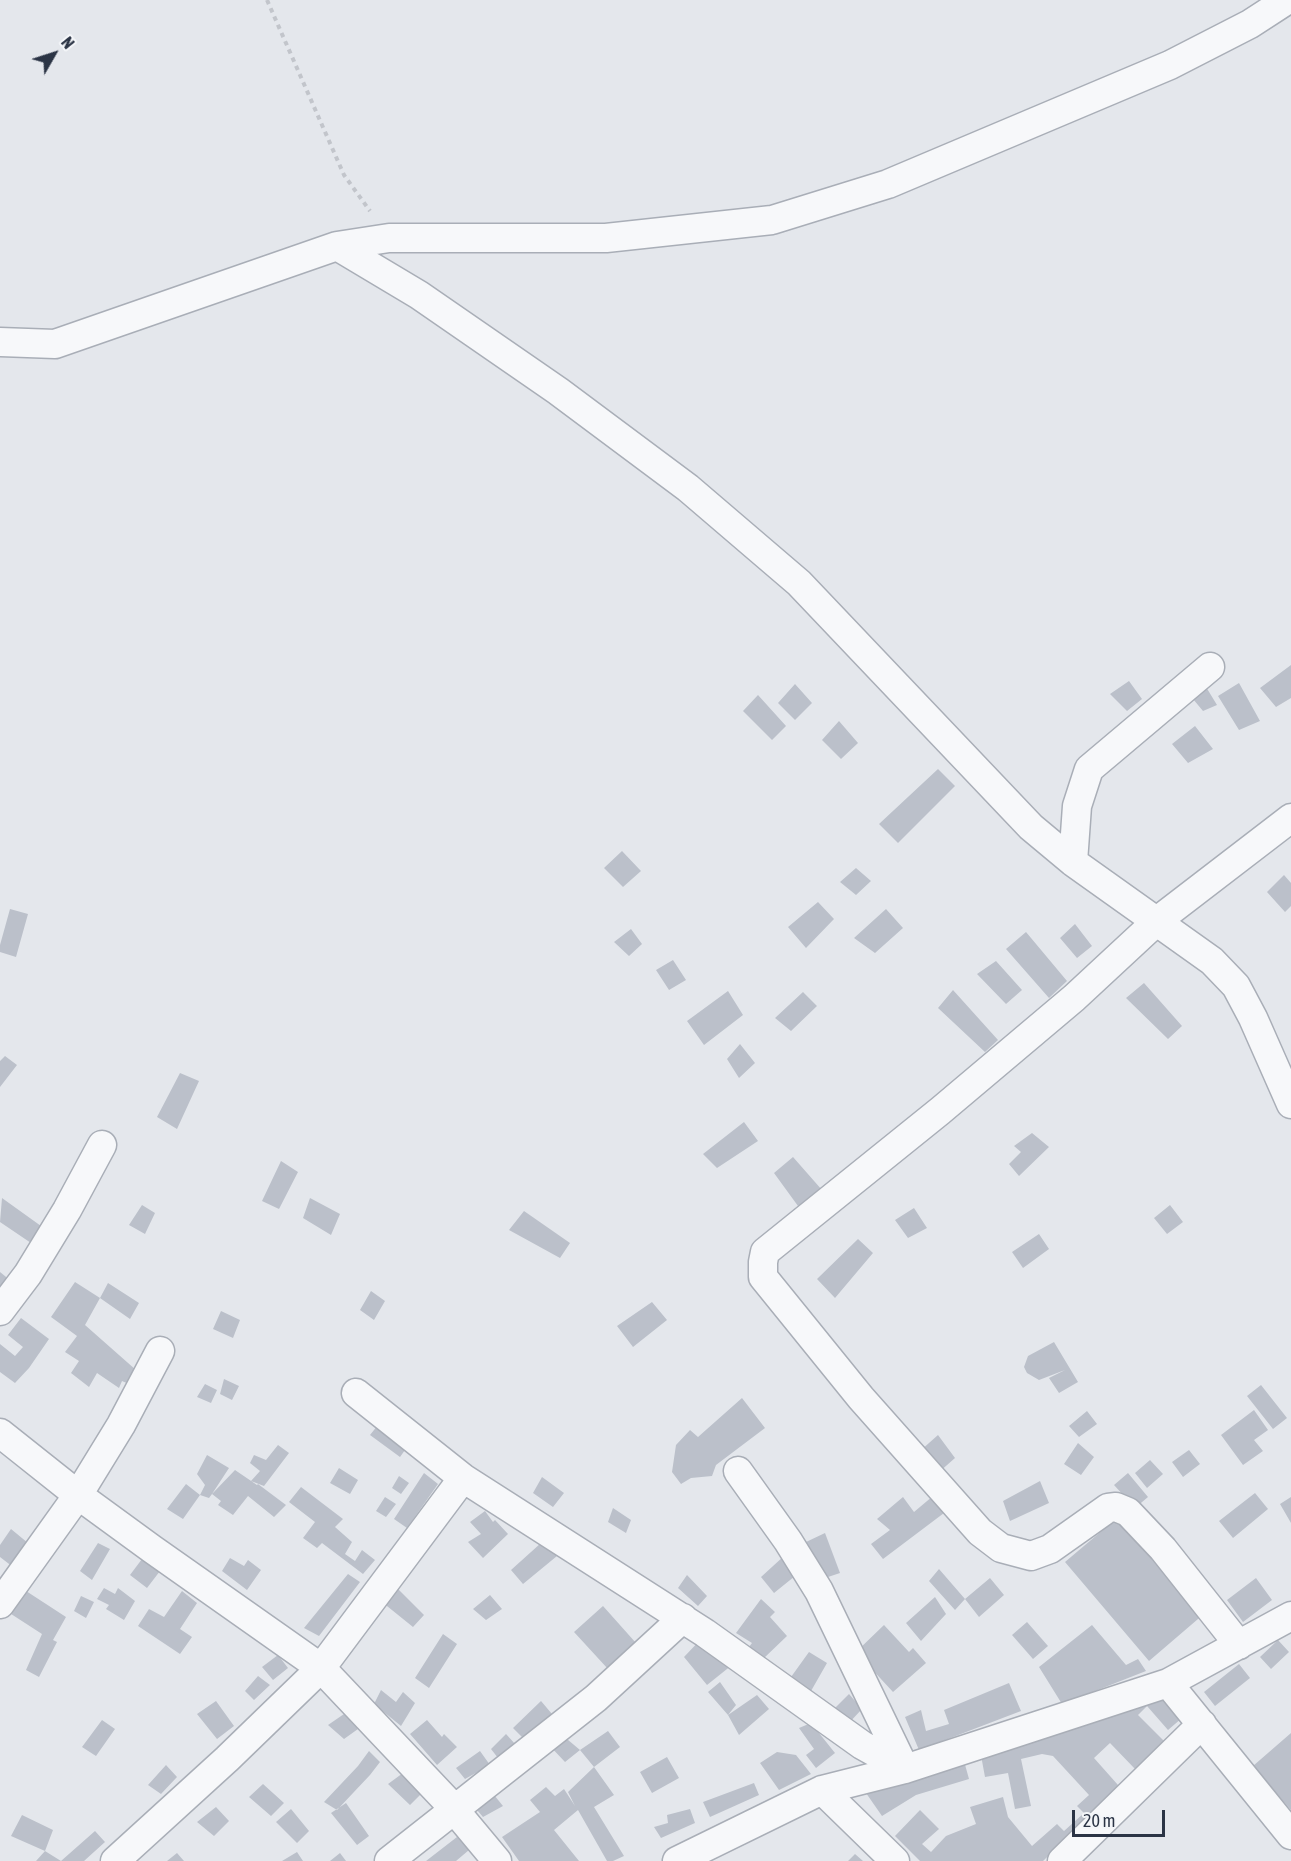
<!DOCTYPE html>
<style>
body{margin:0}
#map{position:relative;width:1291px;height:1861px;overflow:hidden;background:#e4e7ec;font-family:"Asap Condensed",sans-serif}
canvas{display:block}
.north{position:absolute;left:24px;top:24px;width:60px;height:60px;-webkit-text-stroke:4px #f4f6f9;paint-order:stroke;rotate:51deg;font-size:16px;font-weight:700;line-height:24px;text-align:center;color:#2b3445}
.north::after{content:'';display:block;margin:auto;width:21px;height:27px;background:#2b3445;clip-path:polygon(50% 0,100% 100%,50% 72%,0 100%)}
.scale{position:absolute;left:1072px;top:1810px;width:93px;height:27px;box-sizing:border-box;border:3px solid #2b3445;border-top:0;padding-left:8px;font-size:18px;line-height:21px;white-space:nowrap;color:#2b3445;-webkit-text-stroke:4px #f4f6f9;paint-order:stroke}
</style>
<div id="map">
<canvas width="1291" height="1861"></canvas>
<div class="north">N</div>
<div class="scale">20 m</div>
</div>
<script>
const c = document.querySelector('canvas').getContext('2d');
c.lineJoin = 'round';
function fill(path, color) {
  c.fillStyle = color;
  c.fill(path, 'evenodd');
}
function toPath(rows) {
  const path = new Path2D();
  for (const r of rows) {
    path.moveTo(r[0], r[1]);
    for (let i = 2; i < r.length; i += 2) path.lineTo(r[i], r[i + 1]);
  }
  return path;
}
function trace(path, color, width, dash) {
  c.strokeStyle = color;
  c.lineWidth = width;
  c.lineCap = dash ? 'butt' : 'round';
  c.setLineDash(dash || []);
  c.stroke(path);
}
const building = toPath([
 [1291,665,1291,698,1276,707,1260,688],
 [1129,681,1142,699,1127,711,1110,694],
 [1203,682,1217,705,1203,711,1188,693],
 [1239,683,1260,721,1239,730,1218,696],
 [795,684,812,703,795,720,778,703],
 [758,695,786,726,772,740,743,711],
 [839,721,858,743,841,759,822,740],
 [1195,726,1213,749,1188,763,1172,744],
 [938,769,955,786,898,843,879,824],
 [622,851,641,871,623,887,604,868],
 [856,868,871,881,856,895,840,882],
 [1284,875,1291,883,1291,906,1285,912,1267,892],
 [818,902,834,919,806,948,788,927],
 [10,909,28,914,16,957,0,952,0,945],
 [886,909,903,928,875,953,854,938],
 [1075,924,1092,946,1077,958,1060,938],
 [631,929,642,944,629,956,614,942],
 [1026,932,1067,981,1049,998,1006,949],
 [673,960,686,980,669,990,656,970],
 [996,961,1022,990,1006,1004,977,974],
 [1144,983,1182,1026,1168,1039,1126,998],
 [953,990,998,1040,985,1052,938,1008],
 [728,991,743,1015,704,1045,687,1021],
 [803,992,817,1006,791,1031,775,1018],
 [740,1044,755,1063,739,1078,727,1059],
 [5,1056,17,1065,0,1087,0,1061],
 [180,1073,199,1081,177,1129,157,1117],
 [744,1122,758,1141,717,1168,703,1154],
 [1032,1133,1049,1147,1019,1176,1009,1164,1021,1152,1014,1146],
 [793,1157,822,1190,798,1206,774,1173],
 [281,1161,298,1172,279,1209,262,1201],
 [2,1198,41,1226,31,1243,0,1222],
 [310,1198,340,1214,331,1235,303,1218],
 [142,1205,155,1213,145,1234,129,1225],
 [1170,1205,1183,1222,1167,1234,1154,1218],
 [914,1208,927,1228,908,1238,895,1220],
 [524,1211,570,1243,560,1258,509,1230],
 [1039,1234,1049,1249,1023,1268,1012,1252],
 [858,1239,873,1253,835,1298,817,1279],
 [0,1272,11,1281,0,1295],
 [75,1282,100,1298,85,1325,136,1370,131,1385,122,1381,119,1388,97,1373,89,1387,71,1373,79,1361,65,1352,77,1336,51,1317],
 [108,1283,139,1303,130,1319,100,1298],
 [371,1291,385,1301,374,1320,360,1310],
 [652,1302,667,1320,633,1347,617,1326],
 [221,1311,240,1320,233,1338,213,1329],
 [21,1318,49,1339,29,1368,15,1383,0,1372,0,1344,15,1356,23,1347,8,1335],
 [1054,1342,1078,1382,1059,1393,1049,1378,1065,1370,1039,1380,1027,1373,1024,1367,1028,1356],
 [224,1379,239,1386,232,1400,220,1394],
 [205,1384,217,1390,211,1403,197,1397],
 [1261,1385,1287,1418,1273,1429,1247,1396],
 [742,1398,765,1428,716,1465,712,1476,691,1478,681,1484,672,1472,676,1445,690,1430,698,1437],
 [1254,1410,1268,1430,1254,1440,1263,1451,1243,1465,1221,1435],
 [1087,1411,1097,1424,1079,1437,1069,1426],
 [382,1420,410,1443,400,1457,370,1435],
 [938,1435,955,1458,938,1473,920,1451],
 [1078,1443,1094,1457,1081,1475,1064,1464],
 [278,1445,289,1453,264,1486,251,1481,260,1471,250,1463,254,1455,266,1460],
 [1189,1450,1200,1464,1183,1477,1172,1462],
 [207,1455,229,1468,212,1494,235,1470,257,1485,258,1484,286,1505,274,1517,248,1496,233,1515,218,1505,221,1501,212,1494,209,1498,200,1495,183,1519,167,1509,186,1484,200,1495,205,1485,197,1474],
 [1150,1460,1163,1474,1147,1488,1135,1473],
 [339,1468,358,1480,350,1494,330,1483],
 [424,1473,438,1484,407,1528,394,1519],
 [1128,1473,1148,1497,1135,1508,1114,1485],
 [399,1476,409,1483,401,1494,392,1488],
 [542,1477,564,1493,553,1507,533,1493],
 [1040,1481,1049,1503,1010,1521,1003,1501],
 [301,1487,343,1519,335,1527,352,1542,345,1554,355,1561,362,1550,375,1560,363,1574,322,1543,317,1548,303,1538,315,1522,289,1502],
 [1255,1493,1268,1509,1233,1538,1219,1521],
 [933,1496,944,1513,883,1559,871,1544,890,1530,877,1519,903,1497,914,1512],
 [385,1497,396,1504,386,1517,376,1511],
 [1291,1497,1291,1523,1280,1504],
 [613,1508,631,1520,626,1533,608,1522],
 [485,1511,493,1522,495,1520,508,1534,483,1558,468,1542,481,1534,470,1522],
 [1123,1513,1205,1613,1149,1661,1065,1562],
 [11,1529,28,1543,13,1567,0,1557,0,1545],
 [825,1533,840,1573,822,1579,806,1542],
 [98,1543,110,1549,92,1580,80,1571],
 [541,1543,557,1556,523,1584,511,1570],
 [784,1556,800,1572,774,1593,761,1577],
 [230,1558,244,1566,248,1560,261,1570,247,1590,222,1571],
 [142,1559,160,1571,147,1588,130,1575],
 [939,1569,965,1599,990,1578,1004,1595,979,1617,965,1599,955,1610,929,1581],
 [348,1574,360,1582,319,1636,304,1628],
 [687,1575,707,1596,698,1606,678,1588],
 [1256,1578,1272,1600,1243,1622,1227,1600],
 [393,1584,424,1615,413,1627,382,1602],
 [104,1588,115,1594,118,1588,135,1601,124,1620,106,1609,109,1605,97,1599],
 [23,1589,66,1617,53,1640,57,1642,39,1677,26,1670,42,1634,8,1612],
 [182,1591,197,1603,180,1629,192,1637,180,1654,138,1626,149,1609,164,1617],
 [490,1595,502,1609,486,1620,473,1609],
 [81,1596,94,1602,86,1618,74,1611],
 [935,1597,946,1614,921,1641,906,1623],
 [761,1599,775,1612,770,1617,787,1636,763,1659,749,1647,752,1643,736,1633],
 [603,1606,636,1643,608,1669,574,1632],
 [1027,1622,1048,1646,1033,1659,1012,1635],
 [884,1625,909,1652,913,1648,926,1663,893,1692,856,1652],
 [1092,1625,1126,1665,1138,1659,1146,1671,1062,1704,1039,1667],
 [443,1634,457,1644,429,1688,415,1678],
 [703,1637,732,1665,707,1685,684,1657],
 [1278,1640,1289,1652,1271,1669,1260,1657],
 [809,1652,827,1663,811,1691,791,1677],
 [278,1655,288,1668,273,1680,262,1667],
 [1239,1664,1250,1678,1215,1706,1204,1692],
 [258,1676,270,1685,254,1700,245,1691],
 [720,1682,736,1705,728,1715,708,1692],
 [1009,1683,1021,1711,919,1750,905,1717,921,1710,926,1731,949,1724,944,1710],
 [381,1690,396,1702,403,1692,415,1703,401,1726,374,1704],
 [1160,1693,1182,1718,1168,1730,1147,1706,1138,1715,1165,1742,1136,1770,1110,1743,1094,1758,1126,1794,1088,1818,1043,1861,920,1861,895,1836,920,1810,939,1829,922,1844,931,1852,946,1836,976,1824,970,1807,1003,1797,1008,1817,1032,1846,1057,1824,1064,1831,1084,1813,1077,1806,1089,1795,1053,1756,1042,1754,1021,1759,1031,1806,1015,1809,1008,1773,985,1777,980,1750],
 [849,1694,862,1709,848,1724,833,1710],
 [757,1695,769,1709,739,1735,728,1715],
 [216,1701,234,1726,217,1739,197,1714],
 [541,1701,552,1714,524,1739,513,1728],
 [344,1714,358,1729,344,1739,328,1725],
 [102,1720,115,1729,96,1756,82,1747],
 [427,1720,442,1737,444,1734,457,1747,437,1765,410,1734],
 [811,1723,835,1753,816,1768,806,1755,814,1749,799,1728],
 [608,1731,620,1747,594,1767,580,1750],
 [1291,1733,1291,1810,1253,1766],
 [506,1734,516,1745,498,1758,491,1749],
 [561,1734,580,1750,565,1762,548,1744],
 [369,1751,380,1762,370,1775,337,1810,324,1802,358,1766],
 [480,1751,490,1765,465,1779,456,1768],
 [777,1752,796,1755,811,1774,779,1790,760,1763],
 [667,1757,679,1778,652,1793,640,1772],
 [964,1761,969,1779,916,1795,882,1816,866,1793],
 [166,1765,177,1777,161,1794,148,1785],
 [594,1767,614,1795,594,1807,624,1856,613,1861,607,1861,578,1810,554,1830,579,1861,519,1861,502,1837,540,1812,530,1800,546,1787,555,1796,564,1789,575,1806,568,1792],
 [403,1773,422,1793,410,1805,388,1784],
 [754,1783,759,1795,710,1817,703,1802],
 [263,1784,284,1803,271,1816,249,1797],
 [490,1790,503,1806,483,1817,472,1804],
 [346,1803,369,1836,357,1845,331,1813],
 [216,1807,229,1821,214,1836,197,1822],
 [291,1809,309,1831,297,1843,276,1822],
 [690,1809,695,1823,661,1838,654,1827,668,1823,667,1815],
 [22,1815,53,1830,45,1851,11,1836],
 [95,1831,105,1842,84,1861,36,1861,45,1851,61,1861],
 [457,1837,469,1850,456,1861,426,1861],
 [297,1852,303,1861,282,1861],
 [177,1853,184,1861,167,1861],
 [340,1853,346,1861,330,1861],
 [855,1854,863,1861,848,1861]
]);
const path = toPath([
 [267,0,344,175,370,211]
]);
const street = toPath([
 [337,246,419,295,558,391,688,488,799,583,1031,827,1073,862,1212,961,1236,986,1253,1018,1291,1104],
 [0,342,55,344,337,246,389,238,606,238,772,220,888,184,1170,65,1250,24,1287,0],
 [1073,862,1077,806,1089,769,1210,667],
 [0,1311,28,1274,67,1210,102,1145],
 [356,1393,463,1478,705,1633,862,1745,905,1769],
 [0,1433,78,1495,152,1549,321,1668,447,1801,497,1861],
 [738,1471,788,1541,819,1591,905,1769],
 [0,1604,78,1495,121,1425,160,1351],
 [1239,1645,1163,1549,1128,1512,1116,1507,1108,1508,1050,1549,1031,1556,1001,1548,980,1532,861,1398,763,1277,763,1262,765,1252,940,1111,1074,998,1157,921,1291,818],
 [1168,1683,1291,1835],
 [822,1790,895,1861],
 [115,1861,227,1759,321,1668,463,1478],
 [389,1861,596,1698,683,1618],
 [677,1861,822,1790,905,1769,1168,1683,1291,1616],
 [1062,1861,1202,1724]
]);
fill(building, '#bbc0ca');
trace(street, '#a9aeb7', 31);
trace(path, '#c2c5cb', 4, [4.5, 4.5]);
trace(street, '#f7f8fa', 28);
</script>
